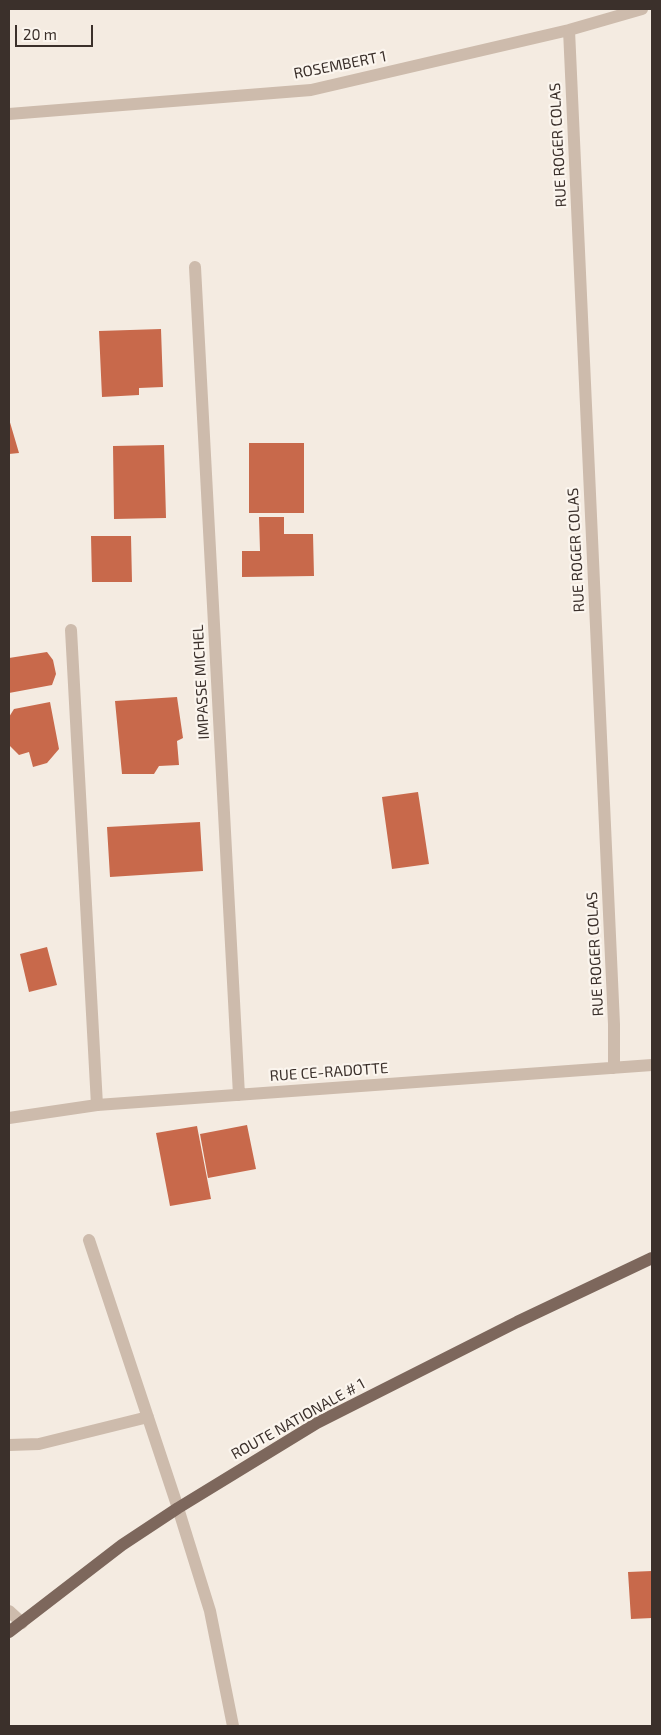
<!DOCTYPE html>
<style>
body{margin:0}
#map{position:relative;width:661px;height:1735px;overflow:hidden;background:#f4ebe1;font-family:"Exo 2",sans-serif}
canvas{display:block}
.frame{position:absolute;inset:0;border:10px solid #3b302b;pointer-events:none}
.scale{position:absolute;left:15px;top:25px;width:78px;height:22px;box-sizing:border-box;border:2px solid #3b302b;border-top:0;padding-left:6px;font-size:15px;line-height:18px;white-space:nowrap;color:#3b302b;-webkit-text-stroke:4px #fbf5ee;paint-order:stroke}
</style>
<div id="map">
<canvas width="661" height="1735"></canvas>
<div class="frame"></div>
<div class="scale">20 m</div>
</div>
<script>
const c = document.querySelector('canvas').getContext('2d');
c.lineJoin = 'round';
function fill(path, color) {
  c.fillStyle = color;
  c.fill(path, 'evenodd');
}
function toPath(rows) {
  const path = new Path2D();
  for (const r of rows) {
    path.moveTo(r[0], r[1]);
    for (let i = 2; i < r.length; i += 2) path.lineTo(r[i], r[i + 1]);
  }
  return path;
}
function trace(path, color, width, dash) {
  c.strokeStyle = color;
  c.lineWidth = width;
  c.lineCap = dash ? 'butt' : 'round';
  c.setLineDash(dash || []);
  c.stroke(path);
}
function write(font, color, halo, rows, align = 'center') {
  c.font = font + ' "Exo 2",sans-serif';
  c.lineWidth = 4.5;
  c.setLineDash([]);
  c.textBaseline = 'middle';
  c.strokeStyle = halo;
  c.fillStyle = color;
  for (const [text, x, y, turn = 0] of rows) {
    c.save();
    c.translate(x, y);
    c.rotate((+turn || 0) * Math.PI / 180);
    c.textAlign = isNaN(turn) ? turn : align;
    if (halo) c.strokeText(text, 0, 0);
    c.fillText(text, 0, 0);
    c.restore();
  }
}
const building = toPath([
 [161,329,163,387,139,388,139,395,102,397,99,331],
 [9,419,19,453,9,454],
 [249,443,304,443,304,513,249,513],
 [164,445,166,518,114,519,113,446],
 [259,517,284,517,284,534,313,534,314,576,242,577,242,551,260,551],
 [91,536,131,536,132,582,92,582],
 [47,652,53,660,56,674,52,685,9,693,9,658],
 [177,697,183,738,177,741,179,765,159,766,154,774,122,774,115,701],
 [50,702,59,749,47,763,33,767,29,752,19,755,9,745,9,717,14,709],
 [418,792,429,864,392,869,382,797],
 [200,822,203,871,110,877,107,827],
 [47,947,57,985,29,992,20,954],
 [247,1125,256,1169,208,1178,200,1134],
 [197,1126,211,1199,170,1206,156,1133],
 [652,1571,652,1618,631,1619,628,1572]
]);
const service = toPath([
 [71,630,97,1105],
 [89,1240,178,1508],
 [9,1445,39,1444,148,1417],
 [9,1611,22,1623]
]);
const minor = toPath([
 [569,30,614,1024,614,1068],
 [9,114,311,90,569,30,642,9],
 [195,267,239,1095],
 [9,1118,97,1105,652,1065],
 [178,1508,210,1611,233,1726]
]);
const primary = toPath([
 [9,1632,122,1545,178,1508,317,1423,517,1322,652,1258]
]);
const streetNames = [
 ["ROSEMBERT 1",340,65,-11],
 ["RUE ROGER COLAS",558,145,-93],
 ["RUE ROGER COLAS",576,550,-93],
 ["IMPASSE MICHEL",201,682,-93],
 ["RUE ROGER COLAS",595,954,-93],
 ["RUE CE-RADOTTE",329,1072,-4],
 ["ROUTE NATIONALE # 1",298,1419,-29]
];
fill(building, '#c8694b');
trace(service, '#cdbbac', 12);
trace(minor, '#cdbbac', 12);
trace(primary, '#7d675c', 12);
write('15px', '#3b302b', '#fbf5ee', streetNames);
</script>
